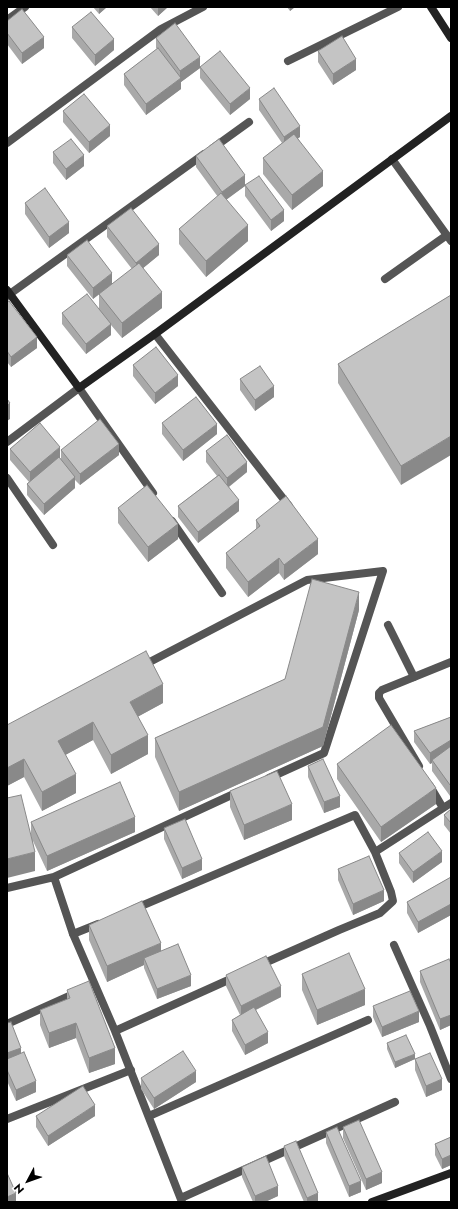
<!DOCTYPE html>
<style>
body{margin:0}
#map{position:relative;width:458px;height:1209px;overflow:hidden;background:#fff;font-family:Jost,sans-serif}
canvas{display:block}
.frame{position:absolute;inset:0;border:8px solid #000;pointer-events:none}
.north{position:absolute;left:8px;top:1161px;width:40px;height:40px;-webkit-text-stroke:3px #fff;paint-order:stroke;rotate:229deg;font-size:11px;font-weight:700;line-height:16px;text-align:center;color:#000}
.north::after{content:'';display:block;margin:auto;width:14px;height:18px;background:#000;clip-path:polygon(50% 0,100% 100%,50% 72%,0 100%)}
</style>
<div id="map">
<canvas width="458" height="1209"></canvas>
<div class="frame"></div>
<div class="north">N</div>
</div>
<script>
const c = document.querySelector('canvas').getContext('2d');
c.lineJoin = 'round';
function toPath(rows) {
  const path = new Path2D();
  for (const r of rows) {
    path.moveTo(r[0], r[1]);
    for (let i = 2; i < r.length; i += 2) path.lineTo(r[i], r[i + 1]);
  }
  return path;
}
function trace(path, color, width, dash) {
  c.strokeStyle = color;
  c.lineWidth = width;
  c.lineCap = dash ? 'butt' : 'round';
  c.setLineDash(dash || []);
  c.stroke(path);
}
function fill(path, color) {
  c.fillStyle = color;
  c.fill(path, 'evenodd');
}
const lane = toPath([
 [388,625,414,677],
 [142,666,307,580,383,571,324,753,269,778],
 [7,888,54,877],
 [73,934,54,877,238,792]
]);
const street = toPath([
 [7,20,25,7],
 [288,61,398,7],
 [7,143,161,29,203,7],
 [213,148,249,122],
 [392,159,451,241],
 [385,279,447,235],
 [7,296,204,154],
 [155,334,289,506],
 [7,442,79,388,153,493],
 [7,478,53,545],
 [172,521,222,593],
 [419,766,379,698,379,693,382,690,451,662],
 [430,786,443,808],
 [375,852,451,803],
 [134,909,355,815,375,852,391,892,393,901,380,913,339,930,260,965],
 [98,924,73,934,115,1031,182,1202],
 [394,945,430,1026,451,1079],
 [7,1024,76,993],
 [115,1031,235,977],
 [149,1116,368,1020],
 [7,1119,131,1070],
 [181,1198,395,1102]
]);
const secondary = toPath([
 [431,7,451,38],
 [7,290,79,388,155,334,451,116],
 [372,1202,451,1173]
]);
const wall = toPath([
 [93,7,107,7,99,14],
 [150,7,168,7,158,16],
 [287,7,295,7,290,11],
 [7,21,44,48,22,64,7,44],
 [72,27,114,50,95,66,72,38],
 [156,38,200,68,181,82,181,89,146,115,124,85,124,74,157,49,156,48],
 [318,51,356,70,333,85,318,62],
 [200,67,250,99,230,115,200,78],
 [259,99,300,137,298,138,323,186,292,210,263,174,263,158,282,143,259,110],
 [63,111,110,136,89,153,63,122],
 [53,152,84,166,66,180,53,163],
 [196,156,245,185,284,221,271,231,245,196,245,186,226,199,248,241,206,277,179,244,179,229,218,197,196,167],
 [25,203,69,233,49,248,25,214],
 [107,226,159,255,143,268,162,308,122,338,111,325,111,335,86,354,62,324,62,313,99,309,99,294,132,269,107,237],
 [67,255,112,284,93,299,67,266],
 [451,295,401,485,338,383,338,364],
 [7,302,37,348,11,367,7,362],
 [133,365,178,386,155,404,133,376],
 [240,379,274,397,255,411,240,390],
 [162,423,217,434,183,461,162,434],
 [10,449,60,457,60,458,61,459,61,450,119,455,80,485,75,480,75,488,44,515,27,495,27,484,29,482,10,460],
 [206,451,247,472,229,487,239,511,198,543,178,517,178,506,217,476,206,462],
 [118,508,178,539,148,562,118,523],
 [256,520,318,554,284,580,279,573,248,597,226,568,226,553,256,530],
 [359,610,323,746,179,811,155,757,155,738,285,679],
 [163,703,137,717,148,754,111,774,93,740,65,755,76,793,42,811,24,777,7,786,7,725],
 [451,717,451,796,450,796,432,771,432,763,430,764,414,742,414,731],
 [337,764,436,804,381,842,337,779],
 [308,766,340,807,324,813,308,777],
 [230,791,292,820,244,840,230,807],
 [451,809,451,834,444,825,444,815],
 [31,822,135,832,47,871,33,841,35,871,31,835],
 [164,828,202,870,182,879,164,839],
 [399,853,442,862,413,883,399,863],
 [338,869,384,901,353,915,338,880],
 [451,877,451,915,418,933,407,913,407,902],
 [89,925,161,951,191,986,157,999,144,968,144,965,107,982,89,940],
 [451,963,451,1025,440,1030,420,982,420,971],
 [302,974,365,1005,317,1025,302,990],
 [226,975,281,997,256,1010,268,1043,245,1055,232,1031,232,1020,240,1015,226,986],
 [67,990,115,1064,89,1073,76,1038,49,1048,40,1025,40,1010,67,1000],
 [373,1006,419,1022,382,1037,373,1017],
 [7,1023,21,1053,36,1092,16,1101,7,1081],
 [387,1043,415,1059,442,1090,426,1097,415,1070,415,1059,395,1068,387,1049],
 [141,1078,196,1082,154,1109,141,1089],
 [36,1116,95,1116,48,1146,36,1127],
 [343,1127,382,1183,366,1190,343,1138],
 [326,1132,361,1192,349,1197,326,1143],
 [451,1137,451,1165,442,1169,435,1155,435,1144],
 [284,1146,318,1202,304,1202,284,1156],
 [242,1167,278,1196,265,1202,253,1202,242,1177]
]);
const shadedWall = toPath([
 [99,7,107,7,99,14],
 [158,7,168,7,158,16],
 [290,7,295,7,290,11],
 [44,37,44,48,22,64,22,53],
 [114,39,114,50,95,66,95,55],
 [200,57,200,68,181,82,181,89,146,115,146,104,180,79,180,71],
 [356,59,356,70,333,85,333,74],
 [250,88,250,99,230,115,230,104],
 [110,125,110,136,89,153,89,142],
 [300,126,300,137,284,147,284,137],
 [84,155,84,166,66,180,66,169],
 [323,171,323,186,292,210,292,195],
 [245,175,245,186,222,203,222,192],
 [284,210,284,221,271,231,271,220],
 [69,222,69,233,49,248,49,237],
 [248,225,248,241,206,277,206,261],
 [159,244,159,255,136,274,136,263],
 [112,273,112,284,93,299,93,288],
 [162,292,162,308,122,338,122,323],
 [111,324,111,335,86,354,86,344],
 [37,337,37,348,11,367,11,357],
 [178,375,178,386,155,404,155,393],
 [274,386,274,397,255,411,255,400],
 [10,403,10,419,7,421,7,406],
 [217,424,217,434,183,461,183,450],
 [451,436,451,455,401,485,401,466],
 [119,444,119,455,80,485,80,474],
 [60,447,60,457,30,483,30,472],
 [247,462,247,472,227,488,227,478],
 [75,477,75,488,44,515,44,504],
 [239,500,239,511,198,543,198,532],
 [178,524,178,539,148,562,148,547],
 [318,539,318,554,284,580,284,565],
 [279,558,279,573,248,597,248,582],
 [359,592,359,610,323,746,179,811,179,792,323,727],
 [163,684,163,703,130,721,130,702],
 [93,722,93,740,58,759,58,741],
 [148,735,148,754,111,774,111,755],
 [451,740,451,751,432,760,432,763,430,764,430,753],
 [24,759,24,777,7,786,7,768],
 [76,774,76,793,42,811,42,792],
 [450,785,451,785,451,796,450,796],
 [436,788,436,804,381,842,381,827],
 [340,796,340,807,324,813,324,802],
 [292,804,292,820,244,840,244,825],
 [135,817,135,832,47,871,47,856],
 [442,851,442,862,413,883,413,872],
 [35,852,35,871,7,878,7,859],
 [202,859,202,870,182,879,182,868],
 [384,890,384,901,353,915,353,904],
 [451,904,451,915,418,933,418,922],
 [161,943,161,958,144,958,144,965,107,982,107,966],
 [191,975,191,986,157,999,157,989],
 [281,986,281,997,241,1017,241,1006],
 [365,989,365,1005,317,1025,317,1010],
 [419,1011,419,1022,382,1037,382,1027],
 [451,1015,451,1025,440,1030,440,1019],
 [76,1023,76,1038,49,1048,49,1033],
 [268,1032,268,1043,245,1055,245,1045],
 [21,1048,21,1058,7,1063,7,1053],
 [115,1048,115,1064,89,1073,89,1058],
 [415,1054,415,1059,395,1068,395,1062],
 [196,1071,196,1082,154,1109,154,1098],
 [442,1079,442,1090,426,1097,426,1086],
 [36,1081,36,1092,16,1101,16,1090],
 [95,1105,95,1116,48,1146,48,1136],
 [451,1155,451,1165,442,1169,442,1159],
 [382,1172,382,1183,366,1190,366,1179],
 [361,1181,361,1192,349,1197,349,1186],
 [278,1186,278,1196,265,1202,255,1202,255,1196],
 [16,1193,16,1202,7,1202,7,1197],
 [318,1193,318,1202,307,1202,307,1198]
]);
const building = toPath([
 [22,9,44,37,22,53,7,33,7,21,22,9],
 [91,12,114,39,95,55,72,27,91,12],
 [175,23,200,57,180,71,156,38,175,23],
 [342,36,356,59,333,74,318,51,342,36],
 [158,48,181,78,146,104,124,74,158,48],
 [220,51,250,88,230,104,200,67,220,51],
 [274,88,300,126,284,137,259,99,274,88],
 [84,94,110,125,89,142,63,111,84,94],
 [294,134,323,171,292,195,263,158,294,134],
 [71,139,84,155,66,169,53,152,71,139],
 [219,139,245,175,222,192,196,156,219,139],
 [259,176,284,210,271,220,245,185,259,176],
 [45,188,69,222,49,237,25,203,45,188],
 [221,193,248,225,206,261,179,229,221,193],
 [131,208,159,244,136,263,107,226,131,208],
 [87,240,112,273,93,288,67,255,87,240],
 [139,263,162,292,122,323,99,294,139,263],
 [87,294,111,324,86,344,62,313,87,294],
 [451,295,451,436,401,466,338,364,451,295],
 [9,301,37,337,11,357,7,351,7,302,9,301],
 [156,347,178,375,155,393,133,365,156,347],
 [260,366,274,386,255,400,240,379,260,366],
 [196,397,217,424,183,450,162,423,196,397],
 [7,399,10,403,7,406,7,399],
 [100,419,119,444,80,474,61,450,100,419],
 [40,423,60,447,30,472,10,449,40,423],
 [227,435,247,462,227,478,206,451,227,435],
 [59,457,75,477,44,504,27,484,59,457],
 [219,475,239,500,198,532,178,506,219,475],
 [147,485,178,524,148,547,118,508,147,485],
 [286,496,318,539,284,565,279,558,248,582,226,553,260,526,256,520,286,496],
 [312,579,359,592,323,727,179,792,155,738,285,679,312,579],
 [146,651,163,684,130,702,148,735,111,755,93,722,58,741,76,774,42,792,24,759,7,768,7,725,146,651],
 [451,717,451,740,430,753,414,731,451,717],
 [391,725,436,788,381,827,337,764,391,725],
 [451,746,451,785,450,785,432,760,451,746],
 [323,759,340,796,324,802,308,766,323,759],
 [277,771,292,804,244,825,230,791,277,771],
 [120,782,135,817,47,856,31,822,120,782],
 [21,795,35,852,7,859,7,798,21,795],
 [451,809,451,823,444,815,451,809],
 [185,819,202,859,182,868,164,828,185,819],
 [428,832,442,851,413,872,399,853,428,832],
 [369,856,384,890,353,904,338,869,369,856],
 [451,877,451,904,418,922,407,902,451,877],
 [142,901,161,943,107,966,89,925,142,901],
 [178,944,191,975,157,989,144,958,178,944],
 [349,953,365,989,317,1010,302,974,349,953],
 [266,956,281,986,241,1006,226,975,266,956],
 [449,959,451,963,451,1015,440,1019,420,971,449,959],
 [89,981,115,1048,89,1058,76,1023,49,1033,40,1010,70,998,67,990,89,981],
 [410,991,419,1011,382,1027,373,1006,410,991],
 [254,1007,268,1032,245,1045,232,1020,254,1007],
 [11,1022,21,1048,7,1053,7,1023,11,1022],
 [406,1035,415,1054,395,1062,387,1043,406,1035],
 [183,1051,196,1071,154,1098,141,1078,183,1051],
 [24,1052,36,1081,16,1090,7,1070,7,1059,24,1052],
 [430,1053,442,1079,426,1086,415,1059,430,1053],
 [83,1086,95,1105,48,1136,36,1116,83,1086],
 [359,1120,382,1172,366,1179,343,1127,359,1120],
 [337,1127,361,1181,349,1186,326,1132,337,1127],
 [451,1137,451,1155,442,1159,435,1144,451,1137],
 [296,1141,318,1193,307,1198,284,1146,296,1141],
 [266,1156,278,1186,255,1196,242,1167,266,1156],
 [7,1173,16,1193,7,1197,7,1173]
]);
trace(lane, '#555', 8);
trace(street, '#555', 8);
trace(secondary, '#222', 8);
fill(wall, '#a9a9a9');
fill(shadedWall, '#898989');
fill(building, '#c4c4c4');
trace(building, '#898989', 1);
</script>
